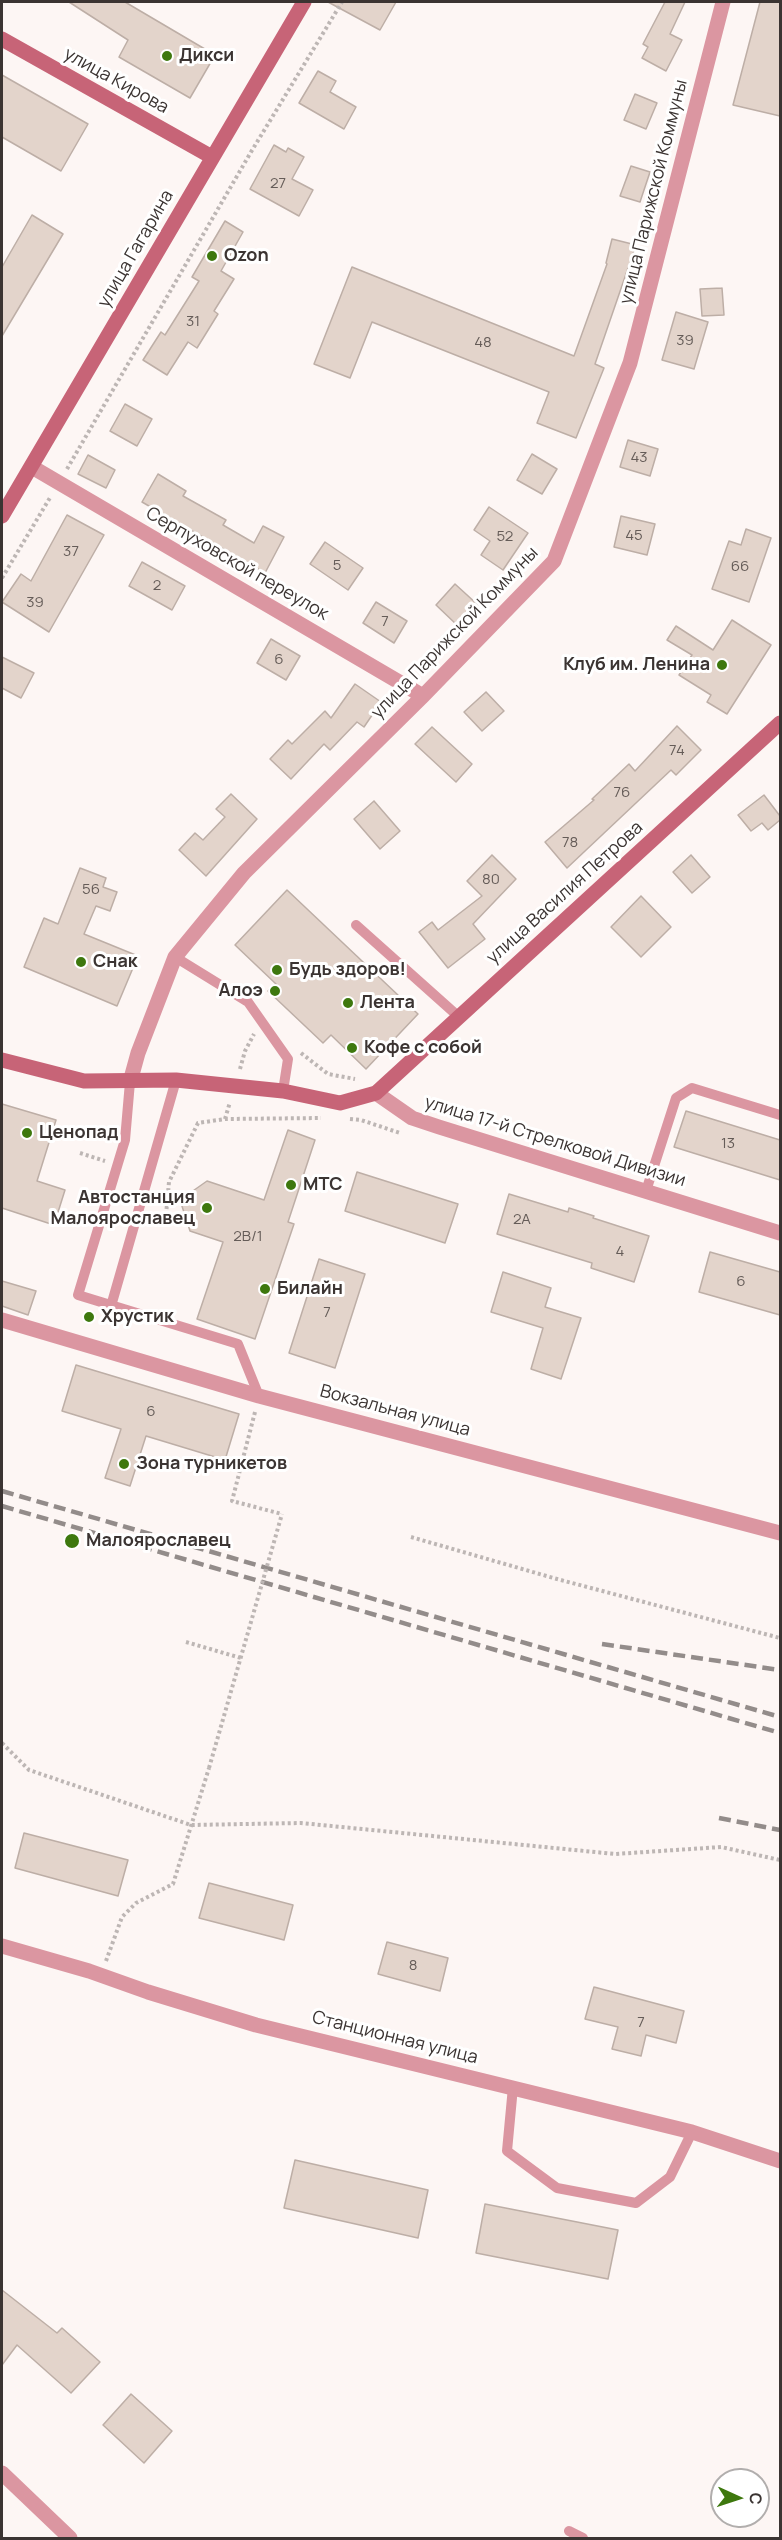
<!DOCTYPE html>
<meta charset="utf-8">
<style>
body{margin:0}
#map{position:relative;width:782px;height:2540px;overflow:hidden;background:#fdf6f4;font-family:Manrope,sans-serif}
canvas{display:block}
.frame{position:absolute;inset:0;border:3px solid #3b3432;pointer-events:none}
.north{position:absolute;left:710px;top:2468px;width:60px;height:60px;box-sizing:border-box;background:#fff;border:2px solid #b1aead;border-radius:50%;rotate:93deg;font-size:16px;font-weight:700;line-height:24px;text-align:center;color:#3b3432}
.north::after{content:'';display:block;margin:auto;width:21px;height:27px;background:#3e780e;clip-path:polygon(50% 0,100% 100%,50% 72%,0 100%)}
</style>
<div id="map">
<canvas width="782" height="2540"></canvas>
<div class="frame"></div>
<div class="north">С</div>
</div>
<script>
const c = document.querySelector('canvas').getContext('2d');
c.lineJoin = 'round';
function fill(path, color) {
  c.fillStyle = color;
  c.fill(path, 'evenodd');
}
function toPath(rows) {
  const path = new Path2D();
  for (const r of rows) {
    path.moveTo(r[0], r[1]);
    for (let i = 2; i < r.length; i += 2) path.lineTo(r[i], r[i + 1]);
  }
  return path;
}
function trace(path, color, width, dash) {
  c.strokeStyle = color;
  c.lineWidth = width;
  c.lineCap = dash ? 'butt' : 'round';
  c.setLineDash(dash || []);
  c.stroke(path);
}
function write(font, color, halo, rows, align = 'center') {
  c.font = font + ' Manrope,sans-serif';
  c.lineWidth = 6;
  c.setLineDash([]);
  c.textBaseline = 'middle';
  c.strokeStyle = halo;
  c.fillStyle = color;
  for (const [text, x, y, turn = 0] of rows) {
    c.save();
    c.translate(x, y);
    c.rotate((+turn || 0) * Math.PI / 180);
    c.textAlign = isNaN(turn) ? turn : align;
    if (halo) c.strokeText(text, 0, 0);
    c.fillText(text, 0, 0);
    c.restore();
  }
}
const building = toPath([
 [69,2,125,2,215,55,190,98,119,57,128,40,69,2],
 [328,2,396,2,380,30,328,2],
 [665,2,685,2,670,34,682,40,666,71,642,58,648,47,643,44,665,2],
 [760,2,780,2,780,116,733,105,760,2],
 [318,71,336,81,330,92,356,107,344,129,299,103,318,71],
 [2,75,88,124,61,171,2,137,2,75],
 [635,94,657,103,646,129,624,120,635,94],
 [274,145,286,152,288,148,304,157,292,179,313,190,299,216,250,189,274,145],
 [631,166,650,172,640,202,620,196,631,166],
 [32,215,63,234,2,336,2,267,32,215],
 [225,221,243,232,221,271,234,279,214,311,218,314,197,348,188,342,167,375,143,360,161,332,165,335,199,281,192,277,225,221],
 [612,239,636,245,595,364,604,368,576,438,537,423,549,392,372,322,350,378,314,364,352,267,574,356,607,264,606,263,612,239],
 [722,288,724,315,702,316,700,289,722,288],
 [676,312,708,322,694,369,662,360,676,312],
 [125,404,152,419,137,446,110,431,125,404],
 [628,440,658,449,650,476,620,467,628,440],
 [532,454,557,469,542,494,517,480,532,454],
 [88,455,115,470,106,488,78,474,88,455],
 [158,474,186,491,183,496,226,520,223,525,254,543,263,526,284,537,265,573,142,502,158,474],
 [489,507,528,533,503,570,481,555,490,541,474,530,489,507],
 [67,515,104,535,49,632,2,602,21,574,31,581,67,515],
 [621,516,655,524,647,555,614,547,621,516],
 [746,529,771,538,749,602,712,589,729,541,741,545,746,529],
 [325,542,363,568,348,590,310,564,325,542],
 [142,562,185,586,172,610,129,586,142,562],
 [455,584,478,605,458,626,436,605,455,584],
 [376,602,407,621,394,643,363,623,376,602],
 [732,620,771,645,727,714,707,702,711,695,679,675,692,655,667,640,676,626,713,650,732,620],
 [271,639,300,656,286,680,257,663,271,639],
 [2,657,34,673,21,698,2,688,2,657],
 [355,684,381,702,364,727,357,722,330,750,324,744,291,779,270,759,288,740,292,744,325,711,331,718,355,684],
 [486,692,504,711,482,731,464,712,486,692],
 [677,726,701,750,676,775,671,770,567,868,545,842,594,800,592,799,629,764,635,771,677,726],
 [432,727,472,764,456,782,415,744,432,727],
 [231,794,257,819,206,876,179,850,195,833,203,840,225,817,216,809,231,794],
 [764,795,780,816,780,820,768,830,762,823,751,831,738,815,764,795],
 [374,801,400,831,380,849,354,819,374,801],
 [492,855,516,879,473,924,485,939,448,968,419,932,432,922,438,930,482,896,467,881,492,855],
 [691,855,710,877,692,893,673,872,691,855],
 [80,868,106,878,103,887,117,892,110,911,96,906,84,934,138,956,117,1006,24,967,44,918,58,924,80,868],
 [287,890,418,1014,366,1069,331,1035,323,1043,268,991,276,984,235,945,287,890],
 [641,896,671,927,641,957,611,927,641,896],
 [2,1104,56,1120,37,1181,65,1190,54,1225,2,1208,2,1104],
 [686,1111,780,1140,780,1180,674,1147,686,1111],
 [288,1130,315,1140,288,1222,294,1224,255,1339,197,1319,223,1242,190,1231,180,1200,207,1181,264,1200,288,1130],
 [357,1172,458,1204,445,1243,345,1211,357,1172],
 [509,1194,568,1212,569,1208,594,1216,593,1218,649,1236,634,1282,591,1268,592,1263,497,1234,509,1194],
 [710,1252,780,1272,780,1315,699,1292,710,1252],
 [319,1259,365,1274,335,1368,289,1353,319,1259],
 [503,1272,551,1288,545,1307,581,1318,561,1379,531,1369,543,1328,491,1312,503,1272],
 [2,1281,36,1291,28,1315,2,1306,2,1281],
 [76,1365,239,1414,225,1460,146,1436,130,1486,105,1478,121,1429,62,1411,76,1365],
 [24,1833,128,1860,118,1896,15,1868,24,1833],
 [209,1883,293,1905,284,1940,199,1918,209,1883],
 [387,1942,448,1958,440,1991,378,1974,387,1942],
 [594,1987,684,2011,676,2043,646,2035,641,2056,612,2049,618,2027,585,2019,594,1987],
 [295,2160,428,2190,418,2238,284,2208,295,2160],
 [485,2204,618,2230,608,2279,476,2253,485,2204],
 [2,2290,57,2333,62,2328,100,2362,71,2393,17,2345,2,2365,2,2290],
 [131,2394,172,2431,144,2463,103,2425,131,2394]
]);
const path = toPath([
 [67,469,251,152,342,2],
 [2,578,51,496],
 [301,1053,328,1074,355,1079],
 [240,1069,245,1051,254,1034],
 [225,1119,230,1102],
 [350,1119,361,1120,400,1133],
 [80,1153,105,1161],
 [166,1215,169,1182,198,1123,225,1119,321,1118],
 [255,1412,232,1501,282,1514],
 [411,1537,557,1579,780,1638],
 [186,1642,241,1658],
 [2,1743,29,1770,191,1825,301,1823,615,1854,721,1847,780,1860],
 [106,1961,122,1917,136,1903,173,1884,209,1768]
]);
const service = toPath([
 [356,925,459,1017],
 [175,957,248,1002,288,1059,283,1091],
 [130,1082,125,1140,78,1295,238,1344,259,1396],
 [646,1191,676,1098,692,1088,780,1115],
 [111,1306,176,1080],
 [513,2087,507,2151,557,2188,636,2203,670,2177,692,2132],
 [569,2531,583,2538]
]);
const minor = toPath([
 [32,467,423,696],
 [130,1082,138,1053,175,957,244,873,423,696,554,561,630,363,723,2],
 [376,1093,412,1118,439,1127,780,1233],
 [2,1320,259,1396,780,1533],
 [2,1946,89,1971,148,1992,256,2025,692,2132,780,2161],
 [2,2473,70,2538]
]);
const secondary = toPath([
 [2,39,212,157],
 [2,516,304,2],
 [2,1060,84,1081,176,1080,283,1091,340,1103,376,1093,780,723]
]);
const rail = toPath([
 [2,1491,780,1717],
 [2,1506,780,1733],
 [602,1644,780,1670],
 [719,1818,780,1830]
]);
const pathBridge = toPath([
 [209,1768,282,1514]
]);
const markers = [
 [167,56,6,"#3e780e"],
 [212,256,6,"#3e780e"],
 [722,665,6,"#3e780e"],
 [81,962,6,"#3e780e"],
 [277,970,6,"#3e780e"],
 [275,991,6,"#3e780e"],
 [348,1003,6,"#3e780e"],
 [352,1048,6,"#3e780e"],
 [27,1133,6,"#3e780e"],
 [291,1185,6,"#3e780e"],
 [207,1208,6,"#3e780e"],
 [265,1289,6,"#3e780e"],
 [89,1317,6,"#3e780e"],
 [124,1464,6,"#3e780e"],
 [72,1541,8,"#3e780e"]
];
const numberNames = [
 ["27",278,184],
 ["31",193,322],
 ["39",685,341],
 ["48",483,343],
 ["43",639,458],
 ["45",634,536],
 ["52",505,537],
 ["37",71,552],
 ["5",337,566],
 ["66",740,567],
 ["2",157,586],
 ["39",35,603],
 ["7",385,622],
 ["6",279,660],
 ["74",677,751],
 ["76",622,793],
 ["78",570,843],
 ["80",491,880],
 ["56",91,890],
 ["13",728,1144],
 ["2А",522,1220],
 ["2В/1",248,1237],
 ["4",620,1252],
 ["6",741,1282],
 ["7",327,1313],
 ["6",151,1412],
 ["8",413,1966],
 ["7",641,2023]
];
const poiNames = [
 ["Дикси",179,56],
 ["Ozon",224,256],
 ["Клуб им. Ленина",710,665,"right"],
 ["Снак",93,962],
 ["Будь здоров!",289,970],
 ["Алоэ",263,991,"right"],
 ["Лента",360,1003],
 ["Кофе с собой",364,1048],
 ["Ценопад",39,1133],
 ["МТС",303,1185],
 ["Автостанция",195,1198,"right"],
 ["Малоярославец",195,1219,"right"],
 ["Билайн",277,1289],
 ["Хрустик",101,1317],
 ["Зона турникетов",136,1464],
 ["Малоярославец",86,1541]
];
const streetNames = [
 ["улица Кирова",116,81,29],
 ["улица Парижской Коммуны",654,192,-76],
 ["улица Гагарина",136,249,-60],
 ["Серпуховской переулок",237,564,30],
 ["улица Парижской Коммуны",455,633,-46],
 ["улица Василия Петрова",565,893,-42],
 ["улица 17-й Стрелковой Дивизии",555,1142,17],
 ["Вокзальная улица",395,1411,15],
 ["Станционная улица",395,2038,14]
];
fill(building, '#e3d4cb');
trace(building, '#bdaea6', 1.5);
trace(path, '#bdb6b4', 4, [3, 3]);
trace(service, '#db96a1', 10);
trace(minor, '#db96a1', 15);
trace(secondary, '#c76477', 15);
trace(rail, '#938c8a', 4.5, [12, 6]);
trace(pathBridge, '#bdb6b4', 4, [3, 3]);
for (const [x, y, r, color] of markers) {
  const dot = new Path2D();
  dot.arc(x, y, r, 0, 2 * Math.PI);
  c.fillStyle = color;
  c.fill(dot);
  trace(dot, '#fff', 2);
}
write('15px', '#655c58', null, numberNames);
write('bold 18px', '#3b3432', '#fff', poiNames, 'left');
write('18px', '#3b3432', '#fff', streetNames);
</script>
